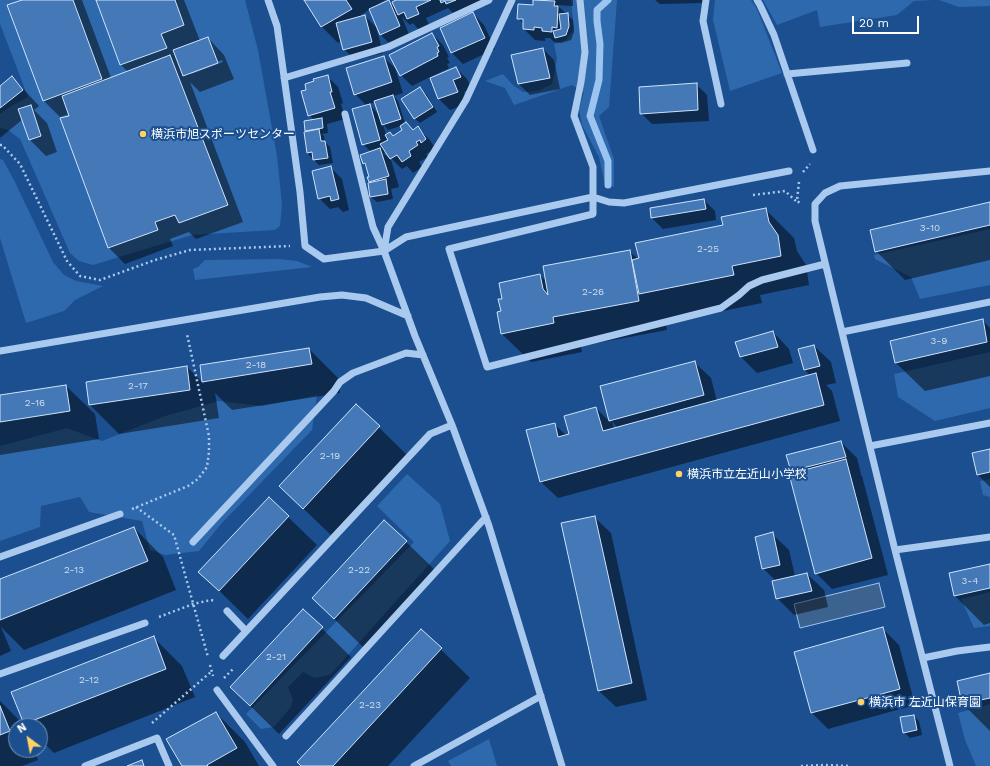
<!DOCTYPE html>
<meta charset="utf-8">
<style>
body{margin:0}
#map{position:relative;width:990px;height:766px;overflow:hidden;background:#1b4f8f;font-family:"Work Sans",sans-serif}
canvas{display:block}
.north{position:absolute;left:8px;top:718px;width:40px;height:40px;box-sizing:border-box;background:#1b4f8f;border:1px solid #7695bc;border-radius:50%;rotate:328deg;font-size:11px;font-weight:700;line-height:16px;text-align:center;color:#fff}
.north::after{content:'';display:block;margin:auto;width:14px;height:18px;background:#ffd166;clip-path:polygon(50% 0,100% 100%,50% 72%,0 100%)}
.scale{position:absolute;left:852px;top:16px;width:67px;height:18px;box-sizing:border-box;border:2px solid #fff;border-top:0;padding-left:5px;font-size:12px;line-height:14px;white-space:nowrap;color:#fff;-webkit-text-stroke:3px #1b4f8f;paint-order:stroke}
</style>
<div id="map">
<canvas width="990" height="766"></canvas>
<div class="north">N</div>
<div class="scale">20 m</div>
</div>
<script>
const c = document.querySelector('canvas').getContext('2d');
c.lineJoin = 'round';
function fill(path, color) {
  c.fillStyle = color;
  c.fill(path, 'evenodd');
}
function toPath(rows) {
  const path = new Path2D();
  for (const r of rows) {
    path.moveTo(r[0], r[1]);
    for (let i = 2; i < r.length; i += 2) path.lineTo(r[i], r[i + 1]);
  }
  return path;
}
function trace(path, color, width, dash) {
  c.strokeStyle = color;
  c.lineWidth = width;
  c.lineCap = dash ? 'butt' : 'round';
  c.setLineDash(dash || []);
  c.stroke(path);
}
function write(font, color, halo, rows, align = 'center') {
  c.font = font + ' "Work Sans","Noto Sans JP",sans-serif';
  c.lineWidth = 4;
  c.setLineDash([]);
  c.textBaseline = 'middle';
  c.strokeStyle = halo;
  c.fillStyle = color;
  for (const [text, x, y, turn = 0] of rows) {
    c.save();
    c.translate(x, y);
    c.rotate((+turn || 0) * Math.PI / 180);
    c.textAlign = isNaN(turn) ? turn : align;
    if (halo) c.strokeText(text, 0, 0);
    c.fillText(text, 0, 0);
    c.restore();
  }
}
const green = toPath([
 [0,0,245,0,258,50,277,156,282,204,280,226,275,230,192,235,93,265,79,261,70,253,20,139,8,130,0,128,0,114,11,106,28,97,0,24],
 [571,0,617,0,609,107,599,116,614,159,614,187,605,184,599,157,582,125,579,109,584,92,572,85,514,105,505,88,485,81,503,74,513,85,523,92,538,91,552,84,557,59,554,44,566,40,574,29],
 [715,0,751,0,757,9,782,73,730,91,713,20],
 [763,0,934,0,914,1,897,15,820,27,817,10,777,25],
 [939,0,990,0,990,6,959,7],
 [0,159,3,160,15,182,53,262,64,275,76,281,103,286,75,300,64,311,26,323,0,238],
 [990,229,990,285,920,299,911,277,875,259,874,255],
 [278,259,297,261,312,267,195,280,193,269,198,267,205,260],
 [990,352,990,408,935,421,898,397,894,374],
 [317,395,312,430,221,524,199,551,165,555,150,550,142,521,89,512,80,497,41,506,40,527,0,541,0,446,67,428,102,441,165,416,219,401,262,406],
 [407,474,440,504,450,541,330,675,314,678,303,672,288,687,293,699,291,707,274,727,261,729,246,714,414,542,377,506],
 [990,479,990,497,983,495,980,481],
 [990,592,990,626,974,628,961,599],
 [990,704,990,766,976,766,965,740,958,713],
 [489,739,497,766,451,766,448,761]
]);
const water = toPath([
 [879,583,885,607,800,628,794,604,879,583]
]);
const shadow = toPath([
 [25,0,82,0,111,78,128,72,121,65,97,0,184,0,200,41,208,38,224,55,234,79,200,92,190,82,243,222,196,239,189,232,170,239,173,246,125,264,109,248,61,118,70,116,69,114,60,117,44,101],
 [222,60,223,62,191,74,191,72],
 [305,0,385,0,377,5,378,6,388,1,396,9,398,0,486,0,453,13,448,8,426,18,429,25,419,30,413,23,410,25,402,17,410,37,392,46,381,35,370,9,361,15,362,17,365,16,376,27,383,53,355,60,344,49,341,41,338,43,322,27],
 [545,0,573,0,573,6,557,5,573,20,574,32,571,40,561,43,554,42,550,38,545,38,545,41,535,40,524,29,524,24,518,18,534,6,546,2],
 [655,0,704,0,703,3,660,4],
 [473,14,484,25,495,49,463,64,452,53,441,29],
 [432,34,443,45,449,57,447,58,450,63,447,64,449,68,431,77,431,78,456,68,467,79,471,88,464,92,468,103,450,110,439,99,430,77,412,86,401,75],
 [543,49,554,60,560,89,530,95,519,84,513,56],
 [383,57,395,68,403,93,394,96,398,101,405,123,414,131,418,128,429,139,437,151,431,151,426,154,428,157,419,162,422,167,413,173,407,166,402,169,391,158,387,152,383,153,391,160,399,187,391,189,393,199,377,202,371,197,371,183,369,182,370,177,367,167,363,164,371,152,363,144,367,106,355,94],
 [376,102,380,116,369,104],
 [383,124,388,130,401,126,404,130,393,137,386,135],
 [327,76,338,87,343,103,341,104,345,119,327,124,328,133,322,134,324,136,325,142,330,147,333,163,319,165,307,153,308,132,306,130,314,120,309,115,308,90],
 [12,77,28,94,39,106,34,110,47,123,57,152,46,156,30,140,23,119,0,138,0,87],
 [696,84,707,95,709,121,652,124,641,113],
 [420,89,426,94,437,112,420,123,414,118],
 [331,168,342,179,349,210,343,212,338,207,330,209,319,198],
 [704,200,715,211,716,220,663,229,652,218],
 [990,203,990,260,905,280,876,251],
 [765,209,794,238,797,251,806,265,809,285,760,295,762,303,669,322,665,318,667,330,581,346,582,352,531,362,502,334,502,311,503,299,540,275,547,282,629,251,638,259],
 [982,320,990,328,990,376,925,391,896,363],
 [773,332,789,349,793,363,757,373,741,357,736,343],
 [814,346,831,362,836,383,826,385,832,391,840,421,558,498,541,482,528,431,554,424,567,436,570,435,596,408,611,423,602,387,694,362,711,378,717,401,810,376,805,370,800,350],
 [612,421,616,426,618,428,614,429],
 [309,349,338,378,340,393,232,410,215,393,219,418,119,434,90,405,87,383,187,367,204,384,201,366],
 [66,386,95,414,99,439,0,455,0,396],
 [356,405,408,456,333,537,280,486],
 [841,442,857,458,861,474,860,474,862,476,888,575,832,589,816,573,794,474,791,471],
 [990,450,990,487,978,475,973,454],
 [288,517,317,545,248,619,200,572],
 [594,517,611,533,647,700,616,707,599,691],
 [134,528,163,557,176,590,24,650,1,627,11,651,0,656,0,581],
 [772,534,789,550,795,576,807,574,824,590,828,607,794,615,777,598,776,581,763,568],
 [406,542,435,570,363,647,313,598],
 [990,565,990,623,984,625,955,596],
 [303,610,351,657,279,734,231,687],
 [882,628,899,645,915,705,828,729,812,713],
 [421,630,470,678,388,766,302,766],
 [154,638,182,666,195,697,54,753,40,739,40,726,27,726,25,724,13,693],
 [990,674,990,731,963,704,958,682],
 [0,701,25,726,16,726,16,750,34,750,38,760,22,766,0,766],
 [216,713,245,742,259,766,183,766],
 [914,716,919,721,922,735,910,738,904,732]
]);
const stream = toPath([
 [608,185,608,161,590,116,599,80,600,44,597,21,597,10,608,0]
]);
const building = toPath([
 [22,0,73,0,102,79,43,101,7,5,22,0],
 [96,0,175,0,184,25,161,34,167,48,120,65,96,0],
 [304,0,346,0,352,9,321,27,304,0],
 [389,0,400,26,380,35,369,9,389,0],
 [396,0,431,0,416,7,419,14,407,19,404,12,398,15,392,2,396,0],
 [440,0,456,0,446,4,445,1,441,3,440,0],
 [533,0,555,1,554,6,558,6,557,28,552,27,552,32,542,31,542,28,534,27,534,30,523,29,523,19,517,19,518,4,533,5,533,0],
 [473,12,485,38,451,53,440,28,473,12],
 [568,13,569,26,566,35,555,38,553,31,561,29,559,14,568,13],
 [365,15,372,42,343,50,336,23,365,15],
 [432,33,439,46,437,47,439,52,437,53,438,56,400,76,389,55,432,33],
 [208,37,218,63,183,76,173,50,208,37],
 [543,48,550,78,518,84,511,55,543,48],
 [170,55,228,205,179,223,175,215,155,222,158,230,108,248,60,118,69,116,62,96,170,55],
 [384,56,392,82,354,95,346,68,384,56],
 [456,67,461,77,453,80,458,92,438,99,430,78,456,67],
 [328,75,332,92,330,92,335,108,308,116,301,91,306,90,305,84,314,81,313,79,328,75],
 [12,76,23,90,0,108,0,86,12,76],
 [697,83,698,110,640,114,639,87,697,83],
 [420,87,433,107,414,119,401,99,420,87],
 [393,95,401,119,382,125,374,101,393,95],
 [370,104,380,140,362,145,352,109,370,104],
 [31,105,41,136,29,140,18,109,31,105],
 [322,118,323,128,305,131,304,121,322,118],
 [406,122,413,130,418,126,426,139,421,143,420,140,416,142,418,145,409,151,411,156,402,162,397,155,390,159,380,144,388,140,385,135,390,132,393,136,402,130,400,126,406,122],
 [319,129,321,141,325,141,328,158,313,160,312,152,307,153,304,132,319,129],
 [380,148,389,176,369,182,367,177,369,177,365,163,363,164,360,155,380,148],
 [331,166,339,199,331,201,330,196,318,199,312,171,331,166],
 [386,179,388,194,370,197,368,183,386,179],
 [704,199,706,209,651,218,650,208,704,199],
 [990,202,990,225,875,252,870,230,990,202],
 [766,208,769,222,778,235,781,256,732,266,734,275,639,294,632,260,639,258,635,243,723,225,721,217,766,208],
 [630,250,639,301,553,317,554,323,501,334,497,312,501,311,498,299,502,299,499,283,540,274,543,289,548,295,543,266,630,250],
 [983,319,987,342,895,363,890,341,983,319],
 [773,331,778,347,740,357,735,342,773,331],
 [814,345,820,366,804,370,798,349,814,345],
 [309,348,312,364,202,382,200,365,309,348],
 [695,361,704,395,609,421,600,386,695,361],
 [187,366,190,390,89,405,86,382,187,366],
 [816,373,824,405,540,482,526,430,555,423,558,437,569,434,564,416,596,407,603,431,816,373],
 [66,385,70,411,0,422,0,395,66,385],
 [356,404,380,426,303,509,279,486,356,404],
 [841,441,846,457,791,471,786,455,841,441],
 [990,449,990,472,977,475,972,453,990,449],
 [846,459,872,558,815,574,789,474,846,459],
 [269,497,289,516,219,591,198,572,269,497],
 [595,516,632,683,598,691,561,523,595,516],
 [384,520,407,541,334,619,312,598,384,520],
 [134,527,148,561,0,620,0,579,134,527],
 [773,532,780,565,762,569,755,537,773,532],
 [990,564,990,588,954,596,949,573,990,564],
 [807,573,812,591,776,599,772,581,807,573],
 [303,609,323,627,250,706,230,687,303,609],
 [883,627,900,689,811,713,794,652,883,627],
 [421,629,442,648,333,766,301,766,297,762,421,629],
 [154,636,166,669,24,724,11,692,154,636],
 [990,673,990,698,962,704,957,681,990,673],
 [0,706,10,731,0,735,0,706],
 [216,712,237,748,207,765,208,766,182,766,166,739,216,712],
 [914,715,917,730,903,733,900,717,914,715],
 [142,760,144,766,127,766,142,760]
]);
const path = toPath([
 [0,145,2,145,20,164,67,261,80,276,100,280,155,260,190,250,290,246],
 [803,172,810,164],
 [799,182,797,201,800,203],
 [753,195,785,191,796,201],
 [136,507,174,535,208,657],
 [132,509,188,486,198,479,207,467,209,452,209,436,187,334],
 [159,617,193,604,211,600,216,601],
 [210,665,213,676],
 [224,678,233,669],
 [152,723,212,671],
 [801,766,824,765,851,766]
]);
const minor = toPath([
 [268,0,277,26,300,192,305,246,324,259,384,251,406,237,593,197,609,202,624,203,789,171],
 [512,0,466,100,388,227,384,251,415,336,452,425,489,526,562,766],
 [580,0,585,52,581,82,574,116,593,167,593,214,449,249,487,367,721,308,739,295,749,286,762,280,825,264],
 [706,0,703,21,721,104],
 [757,0,760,5,774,35,813,150],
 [787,74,907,63],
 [284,78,388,47,489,0],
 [345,114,373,227,384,251],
 [842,332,990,302],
 [0,351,320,297,342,295,366,298,408,316],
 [870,446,990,423],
 [193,542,334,391,340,382,353,373,406,353,423,355],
 [895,550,990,537],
 [0,557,120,514],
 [227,611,246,631],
 [223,656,430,434,452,425],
 [923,658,957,651,990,647],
 [0,674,145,623],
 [217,690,273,766],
 [286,736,486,517],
 [85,766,157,738,169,766],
 [414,766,541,696],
 [950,766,895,550,815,221,815,204,825,193,840,186,990,171]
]);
const markers = [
 [143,134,4,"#ffd166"],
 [679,474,4,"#ffd166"],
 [861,702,4,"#ffd166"]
];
const numberNames = [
 ["3-10",930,228],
 ["2-25",708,249],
 ["2-26",593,292],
 ["3-9",939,341],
 ["2-18",256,365],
 ["2-17",138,386],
 ["2-16",35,403],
 ["2-19",330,456],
 ["2-13",74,570],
 ["2-22",359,570],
 ["3-4",970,581],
 ["2-21",276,657],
 ["2-12",89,680],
 ["2-23",370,705]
];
const poiNames = [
 ["横浜市旭スポーツセンター",151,134],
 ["横浜市立左近山小学校",687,474],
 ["横浜市 左近山保育園",869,702]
];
fill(green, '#2e69ad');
fill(water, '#3c6290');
trace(water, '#9cc4f0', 1);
fill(shadow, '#0007');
trace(stream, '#9cc4f0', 7);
fill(building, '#4478b7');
trace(building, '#cfe3fa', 1);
trace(path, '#a9c9ee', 2.5, [2, 3]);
trace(minor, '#a9c9ee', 7);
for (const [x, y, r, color] of markers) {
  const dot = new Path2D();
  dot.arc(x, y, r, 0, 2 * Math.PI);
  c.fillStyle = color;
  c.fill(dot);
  trace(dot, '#1b4f8f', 1.5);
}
write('10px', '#d0dded', null, numberNames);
write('12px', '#fff', '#1b4f8f', poiNames, 'left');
</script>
